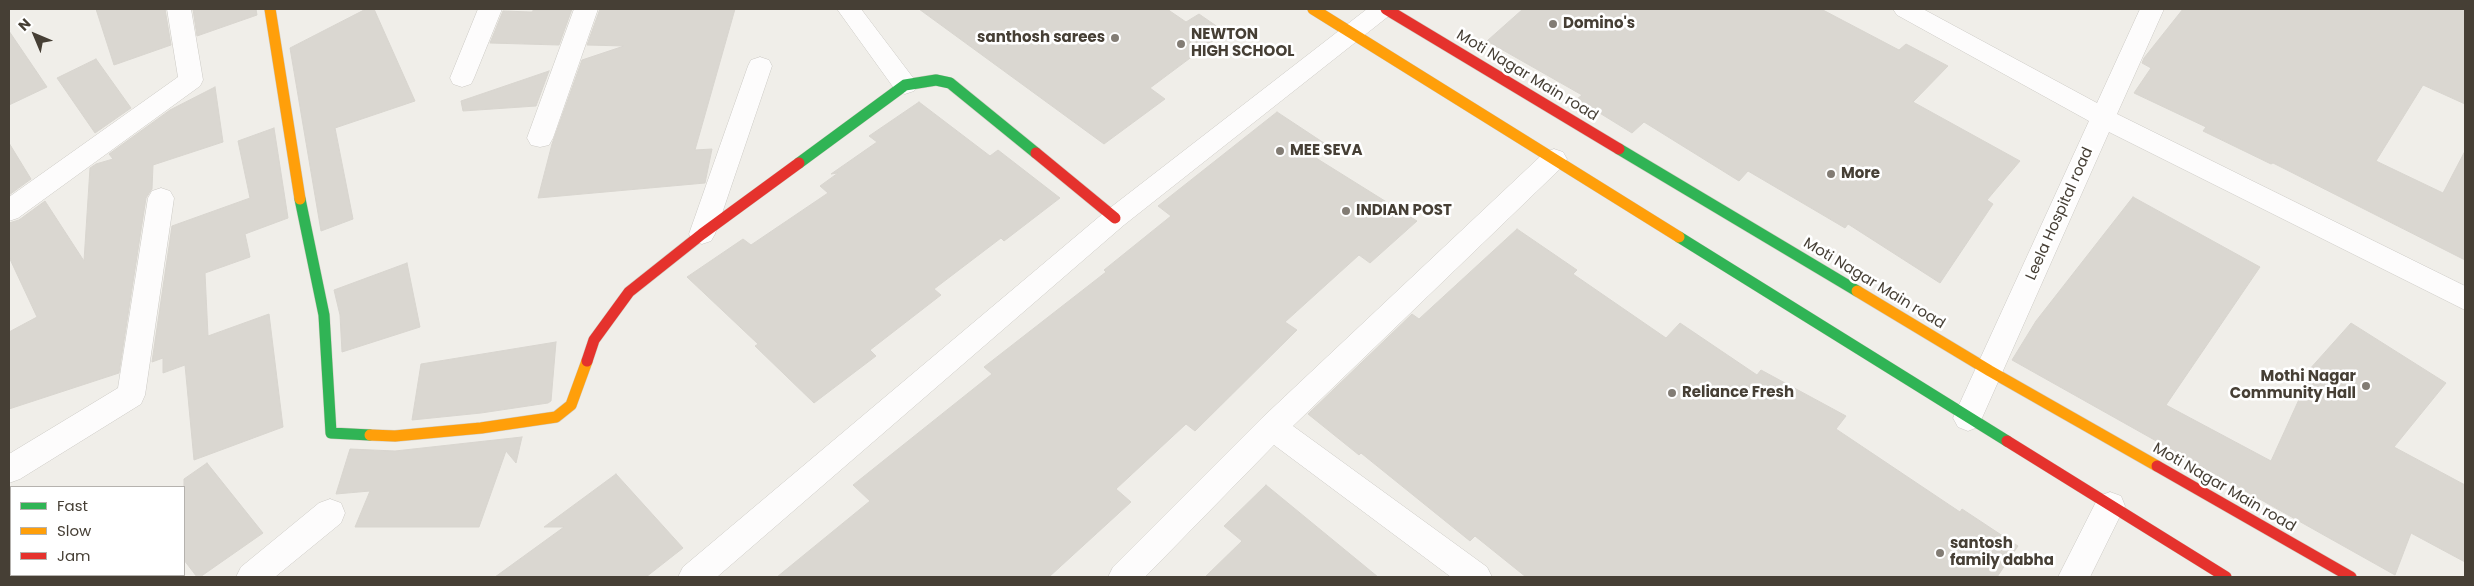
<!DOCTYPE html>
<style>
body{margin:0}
#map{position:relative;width:2474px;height:586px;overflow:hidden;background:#f0eee9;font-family:Poppins,sans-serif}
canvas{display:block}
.frame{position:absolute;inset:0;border:10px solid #463f35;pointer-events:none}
.legend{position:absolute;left:10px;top:486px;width:175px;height:90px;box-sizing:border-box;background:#fff;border:1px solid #b5b2ae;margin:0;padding:6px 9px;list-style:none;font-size:15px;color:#463f35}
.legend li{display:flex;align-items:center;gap:10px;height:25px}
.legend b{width:25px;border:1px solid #b5b2ae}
.north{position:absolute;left:10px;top:10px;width:50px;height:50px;-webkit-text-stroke:4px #fff;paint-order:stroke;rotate:315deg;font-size:14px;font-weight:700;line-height:20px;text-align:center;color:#463f35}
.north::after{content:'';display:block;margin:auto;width:18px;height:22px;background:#463f35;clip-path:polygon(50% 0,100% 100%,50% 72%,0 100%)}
</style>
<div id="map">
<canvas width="2474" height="586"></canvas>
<div class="frame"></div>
<ul class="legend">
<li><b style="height:6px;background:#30b455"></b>Fast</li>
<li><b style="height:6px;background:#ff9f0a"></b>Slow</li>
<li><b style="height:6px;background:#e5322d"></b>Jam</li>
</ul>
<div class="north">N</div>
</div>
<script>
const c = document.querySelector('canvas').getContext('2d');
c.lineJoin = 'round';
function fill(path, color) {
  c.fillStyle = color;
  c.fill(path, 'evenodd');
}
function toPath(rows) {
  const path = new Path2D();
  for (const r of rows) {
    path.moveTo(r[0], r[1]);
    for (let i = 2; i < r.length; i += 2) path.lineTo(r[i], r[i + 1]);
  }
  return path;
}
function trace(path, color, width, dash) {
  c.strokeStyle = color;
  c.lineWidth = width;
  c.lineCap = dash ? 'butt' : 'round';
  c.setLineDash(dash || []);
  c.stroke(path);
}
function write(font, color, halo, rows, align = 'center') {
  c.font = font + ' Poppins,sans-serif';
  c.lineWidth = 5;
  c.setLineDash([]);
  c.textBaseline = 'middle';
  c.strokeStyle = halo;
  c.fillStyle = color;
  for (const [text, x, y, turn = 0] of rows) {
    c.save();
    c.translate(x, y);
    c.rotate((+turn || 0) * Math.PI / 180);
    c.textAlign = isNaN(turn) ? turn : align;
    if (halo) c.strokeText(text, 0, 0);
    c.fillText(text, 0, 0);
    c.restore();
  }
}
const building = toPath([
 [96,9,165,9,171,45,114,65,96,9],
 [193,9,256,9,257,15,197,36,193,9],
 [366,9,374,9,415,101,335,128,353,219,321,231,290,48,366,9],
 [534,9,572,9,559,45,490,43,503,11,532,12,534,9],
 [600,9,735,9,695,150,712,149,705,183,538,198,552,144,582,60,624,46,587,45,600,9],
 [919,9,1167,9,1186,22,1199,14,1225,32,1150,88,1165,99,1104,144,919,9],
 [1523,9,1821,9,1899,50,1906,44,1948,66,1913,102,2020,161,1987,200,1993,204,1940,283,1848,224,1845,228,1748,171,1739,181,1644,122,1632,133,1577,99,1582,95,1487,41,1523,9],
 [2183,9,2465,9,2465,104,2423,85,2376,161,2443,193,2465,151,2465,260,2273,163,2271,164,2203,131,2206,127,2134,93,2151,68,2142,63,2144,58,2183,9],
 [9,31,47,87,9,105,9,31],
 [96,59,131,108,95,133,57,78,96,59],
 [549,71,536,106,463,111,461,101,549,71],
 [215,87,223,142,153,165,152,189,146,198,119,373,9,409,9,332,37,317,9,257,9,223,19,220,45,201,84,261,90,168,96,164,113,159,109,154,170,110,215,87],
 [919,102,990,156,998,150,1060,198,1004,241,1001,238,934,289,941,295,870,350,876,356,814,403,755,346,758,344,687,277,743,239,751,245,828,193,820,186,838,173,831,174,877,142,869,136,919,102],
 [1277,112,1330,147,1316,158,1417,221,1370,263,1359,255,1285,322,1297,330,1195,431,1186,424,1116,489,1131,502,1049,577,777,577,870,501,853,485,992,374,984,367,1106,272,1104,270,1171,216,1158,206,1277,112],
 [274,128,288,218,245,234,250,257,205,273,208,336,269,314,283,427,194,460,185,365,163,373,163,358,152,362,172,226,250,198,238,141,274,128],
 [9,143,31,179,9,195,9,143],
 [2133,197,2260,267,2166,405,2271,461,2306,384,2300,380,2351,323,2446,383,2394,447,2465,485,2465,562,2411,533,2395,575,2012,360,2036,321,2133,197],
 [1517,229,1577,270,1573,274,1666,338,1680,323,1757,375,1761,370,1846,416,1836,429,1960,512,1962,509,2018,546,1997,577,1526,577,1475,536,1470,541,1361,453,1359,455,1308,414,1412,314,1419,319,1517,229],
 [407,263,420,327,342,352,340,315,334,290,407,263],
 [556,342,551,401,548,403,481,413,412,420,421,364,556,342],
 [522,437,516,463,506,451,479,527,355,527,370,491,336,494,350,449,395,451,522,437],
 [207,463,263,533,200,577,197,577,184,560,184,479,207,463],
 [616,474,683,548,646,577,495,577,564,527,544,527,616,474],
 [1266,485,1378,577,1205,577,1242,541,1224,526,1266,485]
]);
const street = toPath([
 [167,9,191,9,203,80,200,86,18,218,9,221,9,197,178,77,167,9],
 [478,9,502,9,474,78,471,84,462,87,453,84,450,78,478,9],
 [574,9,598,9,553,138,549,145,540,147,531,145,527,138,574,9],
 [837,9,861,9,914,79,917,85,914,91,905,94,896,91,837,9],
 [1367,9,1394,9,1390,15,1124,225,717,577,678,577,683,567,1106,211,1367,9],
 [1893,9,1923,9,2097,103,2140,9,2164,9,2117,114,2465,286,2465,310,2109,132,1978,427,1968,431,1958,427,1953,418,2089,121,1897,15,1893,9],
 [760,57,769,60,772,66,715,234,711,241,702,244,693,241,689,234,748,66,751,60,760,57],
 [1554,149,1563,152,1567,159,1563,166,1293,426,1487,567,1492,577,1451,577,1274,445,1145,577,1108,577,1113,567,1262,418,1545,152,1554,149],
 [161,188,170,191,174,198,145,395,141,404,20,479,9,483,9,454,118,388,148,198,152,191,161,188],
 [2110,492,2121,496,2125,506,2090,577,2058,577,2099,496,2110,492],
 [330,499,341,503,345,513,341,523,275,577,236,577,241,567,319,503,330,499]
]);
const fast = toPath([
 [1619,149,1857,291],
 [799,163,905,85,936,80,950,83,1036,153],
 [300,199,324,315,331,433,370,435],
 [1679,237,2007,441]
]);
const slow = toPath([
 [270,9,300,199],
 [1313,9,1679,237],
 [1857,291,1990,371,2157,466],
 [370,435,395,436,481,428,556,417,571,405,587,361]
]);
const jam = toPath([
 [1386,9,1619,149],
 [1036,153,1115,218],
 [587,361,594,340,629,292,702,234,799,163],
 [2007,441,2226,577],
 [2157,466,2351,577]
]);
const markers = [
 [1553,24,5,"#827c74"],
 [1115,38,5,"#827c74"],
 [1181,44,5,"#827c74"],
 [1280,151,5,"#827c74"],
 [1831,174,5,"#827c74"],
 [1346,211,5,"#827c74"],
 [2366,386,5,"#827c74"],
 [1672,393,5,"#827c74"],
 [1940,553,5,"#827c74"]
];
const poiNames = [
 ["Domino's",1563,24],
 ["NEWTON",1191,35],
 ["HIGH SCHOOL",1191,52],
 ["santhosh sarees",1105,38,"right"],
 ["MEE SEVA",1290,151],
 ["More",1841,174],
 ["INDIAN POST",1356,211],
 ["Mothi Nagar",2356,377,"right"],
 ["Community Hall",2356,394,"right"],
 ["Reliance Fresh",1682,393],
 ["santosh",1950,544],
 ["family dabha",1950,561]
];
const streetNames = [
 ["Moti Nagar Main road",1527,76,31],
 ["Leela Hospital road",2060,214,-66],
 ["Moti Nagar Main road",1874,284,31],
 ["Moti Nagar Main road",2224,488,30]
];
fill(building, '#dad7d1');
trace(building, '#d8d5cf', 1);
trace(street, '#cccac5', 1);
trace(fast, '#d0cbc0', 12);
trace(slow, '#d0cbc0', 12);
trace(jam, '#d0cbc0', 12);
fill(street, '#fdfcfc');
trace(fast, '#30b455', 11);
trace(slow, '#ff9f0a', 11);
trace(jam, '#e5322d', 11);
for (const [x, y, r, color] of markers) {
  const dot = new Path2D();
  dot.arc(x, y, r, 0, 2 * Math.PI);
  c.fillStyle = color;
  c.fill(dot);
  trace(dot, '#fff', 2);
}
write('bold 15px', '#463f35', '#fff', poiNames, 'left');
write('15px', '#463f35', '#fff', streetNames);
</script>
